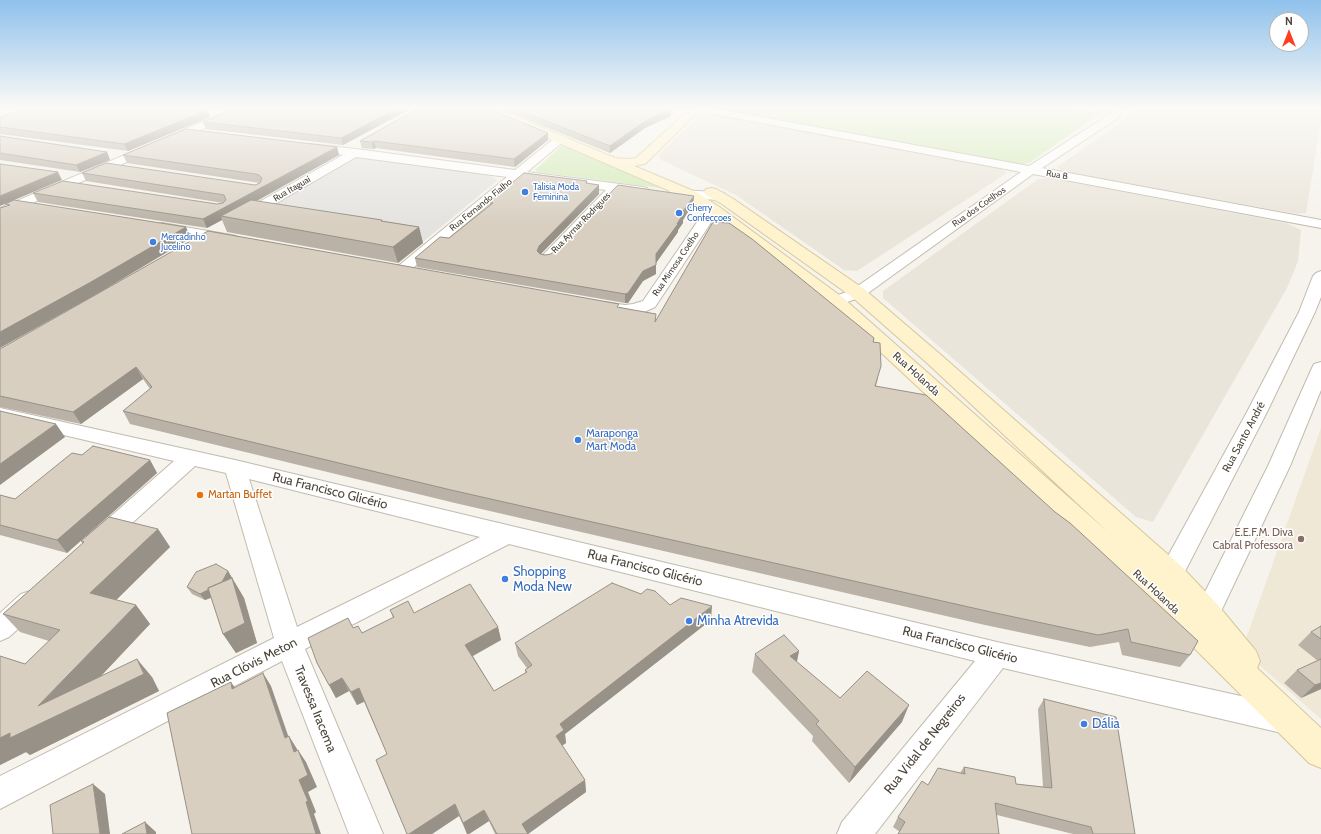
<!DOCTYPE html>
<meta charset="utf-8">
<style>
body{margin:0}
#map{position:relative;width:1321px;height:834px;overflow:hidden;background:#f6f3ec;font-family:Cabin,sans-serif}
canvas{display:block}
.north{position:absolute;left:1269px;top:12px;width:40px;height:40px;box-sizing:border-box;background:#fff;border:1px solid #b7b4b0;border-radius:50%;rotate:0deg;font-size:11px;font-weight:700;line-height:16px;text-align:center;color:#4b4439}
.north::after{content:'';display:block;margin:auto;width:14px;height:18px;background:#fc3f1d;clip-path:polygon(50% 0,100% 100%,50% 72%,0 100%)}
</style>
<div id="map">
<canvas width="1321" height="834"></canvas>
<div class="north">N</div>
</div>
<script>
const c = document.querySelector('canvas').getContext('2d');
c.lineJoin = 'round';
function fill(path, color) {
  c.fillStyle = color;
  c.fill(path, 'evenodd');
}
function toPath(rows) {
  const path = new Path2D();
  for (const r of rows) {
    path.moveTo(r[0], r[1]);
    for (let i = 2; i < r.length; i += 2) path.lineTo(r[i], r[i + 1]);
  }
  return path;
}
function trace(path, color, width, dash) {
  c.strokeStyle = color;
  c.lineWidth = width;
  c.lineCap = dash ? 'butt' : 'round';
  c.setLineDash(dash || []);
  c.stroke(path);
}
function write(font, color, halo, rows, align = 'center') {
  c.font = font + ' Cabin,sans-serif';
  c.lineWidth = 3;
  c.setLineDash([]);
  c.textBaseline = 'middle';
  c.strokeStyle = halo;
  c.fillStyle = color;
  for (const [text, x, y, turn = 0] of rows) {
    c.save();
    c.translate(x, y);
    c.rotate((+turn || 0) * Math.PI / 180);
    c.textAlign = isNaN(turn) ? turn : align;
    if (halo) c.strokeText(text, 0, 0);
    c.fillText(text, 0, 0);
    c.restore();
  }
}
const residential = toPath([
 [1063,108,1113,108,1111,114],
 [1131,108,1321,108,1321,121,1306,213,1297,214,1063,172,1057,167,1127,118],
 [709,114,1001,169,1007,173,857,271,844,270,736,195,661,160,658,155,700,115],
 [1049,178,1286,223,1301,230,1298,261,1287,288,1153,522,1136,517,883,298,883,291,1038,179]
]);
const education = toPath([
 [1321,428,1321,719,1242,650]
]);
const green = toPath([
 [715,108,1057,108,1101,113,1029,163,1019,164],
 [565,145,660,188,538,172,535,170,561,146]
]);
const parking = toPath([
 [356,157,488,175,498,180,424,241,254,215]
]);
const street = toPath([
 [0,108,44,112,58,108,72,108,71,110,45,118,0,113,0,108],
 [235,108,248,108,247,110,0,217,0,208,235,108],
 [693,108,712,108,1029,166,1110,114,1113,108,1123,108,1118,118,1042,168,1321,220,1321,228,1033,174,864,296,836,306,830,304,828,301,830,298,852,290,1021,172,698,111,693,108],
 [560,136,564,137,566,139,564,141,527,172,643,187,647,188,649,191,647,194,643,195,619,192,551,262,546,263,541,262,539,259,606,190,520,178,407,273,402,275,397,273,394,270,397,267,507,177,356,157,249,219,239,219,237,216,239,213,343,155,306,149,304,147,306,145,310,144,356,149,515,170,556,137,560,136],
 [675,190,719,192,724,193,725,196,724,199,719,200,670,197,669,194,670,191,675,190],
 [713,205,718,206,720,209,655,307,642,313,625,315,598,310,596,307,598,304,604,302,625,305,633,304,643,301,708,206,713,205],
 [162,223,231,235,236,236,238,239,236,242,231,243,157,230,155,227,157,224,162,223],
 [1321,271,1321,297,1315,312,1267,412,1180,581,1169,589,1160,592,1151,589,1147,582,1151,575,1162,567,1247,412,1299,312,1313,276,1316,273,1321,271],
 [1321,362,1321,390,1290,466,1215,624,1211,632,1202,635,1193,632,1189,624,1268,466,1312,368,1314,364,1321,362],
 [0,408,235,460,997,642,1286,706,1297,710,1301,720,1297,730,1286,734,1003,668,875,834,837,834,842,822,975,661,509,544,305,649,383,834,349,834,282,661,0,809,0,776,274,638,226,473,195,466,109,544,101,547,93,544,89,538,93,532,174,461,0,420,0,408],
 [249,479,480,537,297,627,249,479],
 [30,591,39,594,43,602,39,610,9,637,0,641,0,613,21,594,30,591]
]);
const secondary = toPath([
 [480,108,495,108,615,158,629,159,636,158,691,108,702,108,645,164,634,166,696,192,718,206,842,297,1108,532,927,363,852,297,722,204,706,195,704,192,706,189,711,188,716,189,732,198,864,289,941,355,1181,566,1217,604,1256,651,1260,661,1257,668,1321,728,1321,768,1309,763,1142,596,830,305,708,212,686,198,482,110,480,108]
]);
const wall = toPath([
 [18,108,54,108,44,110],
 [208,108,232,108,227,109],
 [238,108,412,108,343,145,206,129,203,122],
 [498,108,666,108,671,109,671,116,645,128,610,153],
 [42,113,210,117,128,151,0,134,0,117],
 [548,133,548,140,515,167,376,148,373,149,362,148,360,141],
 [0,136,107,152,110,160,80,172,0,160],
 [337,147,339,155,257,201,382,220,383,221,419,227,423,243,398,263,227,232,222,220,207,228,38,202,33,193,217,204,223,203,86,181,82,173,255,185,260,183,127,163,123,155],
 [587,181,587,184,599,185,599,194,540,254,545,255,551,254,694,196,693,204,683,220,683,223,678,230,678,232,656,263,656,274,643,281,628,303,625,303,417,267,415,258,449,238,490,205,490,201],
 [620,307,656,321,874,338,873,342,878,378,876,386,1190,655,1180,667,1122,655,1119,642,1090,647,985,625,455,503,130,424,123,411,150,389,143,379,81,424,0,407,0,349],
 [82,455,150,460,157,473,67,553,0,535,0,495,15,499],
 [158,529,170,547,116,600,136,605,150,624,101,676,152,677,159,691,30,755,26,752,0,765,0,656,25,664,49,641,20,632,3,614,83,544,81,541],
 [228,571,244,598,257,643,236,653,223,634,211,598,205,600,192,594,187,587],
 [670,605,711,620,565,734,566,743,562,746,585,780,586,792,528,834,495,834,489,821,469,834,467,834,459,816,432,834,407,834,387,754,364,702,357,705,349,691,336,698,317,663,353,628,362,633,393,618,390,610,414,613,498,627,501,640,473,656,494,691,525,673,525,670,527,668,518,656,515,643],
 [1321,626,1321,689,1301,698,1284,683,1297,670,1318,661,1298,645,1311,632],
 [799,651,797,662,840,698,902,722,849,783,812,741,813,736,752,672,755,654],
 [1044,699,1135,834,1073,834,997,815,900,832,893,827,898,817,928,785,960,773,964,767,1016,784,1043,787,1038,709]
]);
const shadedWall = toPath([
 [42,108,54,108,44,110],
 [226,108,232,108,227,109],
 [398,108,412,108,343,145,341,138],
 [671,109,671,116,645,128,610,153,610,146,645,121],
 [208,110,210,117,128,151,124,144],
 [548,133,548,140,515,167,514,159],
 [374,141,376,148,373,149,372,142],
 [337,147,339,155,227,217,221,216,222,220,207,228,203,219],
 [107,152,110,160,80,172,76,165],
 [58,172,62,180,0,206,0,196],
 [599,185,599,194,540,255,537,251,539,246],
 [694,196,693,204,683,220,683,223,678,230,678,232,656,263,656,274,643,281,628,303,625,303,625,294,643,271,656,254,677,224,681,214],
 [186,227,191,238,97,294,0,348,0,332],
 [419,227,423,243,398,263,393,247],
 [136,367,143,379,81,424,73,412],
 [56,424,65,437,0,485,0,464],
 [150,460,157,473,67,553,57,540],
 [158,529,170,547,105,611,90,593],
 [228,571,244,598,257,643,236,653,223,634,225,592,205,600,200,594],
 [136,605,150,624,69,710,137,659,152,677,159,691,30,755,26,752,0,765,0,738,38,706],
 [712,606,711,620,565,734,566,743,558,748,556,736,560,724],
 [498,627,501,640,469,658,465,645],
 [799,651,795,669,790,656],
 [263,673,271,686,292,747,289,736,297,749,302,764,285,738],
 [342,678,349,691,336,698,329,685],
 [231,682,240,695,232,689],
 [1321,683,1321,689,1301,698,1315,685],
 [359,688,365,701,357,705,351,692],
 [909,705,902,722,849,783,855,767],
 [298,750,306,762,317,787,308,792,316,812,314,814,321,834,316,834,306,802,299,780],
 [585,780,586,792,528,834,525,834,522,824],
 [93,784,105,794,110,834,100,834],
 [455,804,459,816,432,834,409,834],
 [484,810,489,821,469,834,467,834,463,823],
 [145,822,156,832,156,834,147,834]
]);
const building = toPath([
 [58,108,186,108,208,110,124,144,0,127,0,117,21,110,42,113,58,108],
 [238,108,398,108,341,138,203,122,238,108],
 [419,108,487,108,548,133,514,159,374,141,372,142,360,141,419,108],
 [513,108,666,108,671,109,645,121,610,146,513,108],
 [186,129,337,147,203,219,33,193,63,181,217,204,223,203,226,200,224,195,218,194,82,173,106,163,255,185,260,183,262,178,259,175,255,174,123,155,186,129],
 [0,136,107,152,76,165,0,153,0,136],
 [0,164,58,172,0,196,0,164],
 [524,173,587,181,586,183,599,185,539,246,537,251,540,254,545,255,551,254,618,185,694,196,681,214,683,214,677,224,678,224,656,254,656,265,643,271,628,293,625,294,415,258,440,237,449,238,493,203,490,201,524,173],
 [14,200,186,227,91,282,0,332,0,208,10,205,5,204,14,200],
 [251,200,382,220,381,221,419,227,393,247,221,216,251,200],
 [713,222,729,223,752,239,874,338,873,342,880,343,881,366,875,386,926,395,1055,512,1070,523,1198,641,1190,655,1131,642,1128,629,1098,635,991,612,451,490,123,411,152,387,136,367,73,412,0,396,0,349,208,231,619,304,617,307,656,314,655,322,713,222],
 [0,411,56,424,0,464,0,411],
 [93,446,150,460,57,540,0,525,0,495,15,499,72,453,82,455,93,446],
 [109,517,158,529,90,593,136,605,38,706,137,659,144,674,10,738,10,733,0,738,0,656,25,664,60,630,3,614,84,542,81,541,109,517],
 [216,564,228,571,222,582,208,588,208,590,200,594,187,587,196,572,216,564],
 [232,578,245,623,223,634,208,588,232,578],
 [612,583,641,594,647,589,655,591,670,605,681,598,712,606,560,724,564,730,556,736,585,780,522,824,528,834,497,834,484,810,463,823,455,804,409,834,407,834,376,760,387,754,359,688,351,692,342,678,329,685,317,663,308,638,348,618,353,628,358,626,362,633,394,617,390,610,408,601,414,613,470,584,498,627,465,645,494,691,527,672,525,670,532,665,515,643,612,583],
 [1321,626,1321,639,1311,632,1321,626],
 [784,635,799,651,790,656,840,698,867,671,909,705,855,767,816,724,819,721,755,654,784,635],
 [1321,659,1321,683,1315,685,1297,670,1321,659],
 [263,673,285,738,289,736,294,752,298,750,308,775,299,780,308,801,306,802,316,834,192,834,167,713,231,682,232,689,263,673],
 [1044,699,1116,717,1135,834,1093,834,1091,827,995,803,999,834,898,834,905,822,898,817,922,781,928,785,938,768,965,774,964,767,1015,777,1016,784,1052,788,1044,699],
 [93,784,100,834,53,834,50,805,93,784],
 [145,822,147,834,122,834,145,822]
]);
const markers = [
 [525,192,4,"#3f7fe0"],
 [679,213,4,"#3f7fe0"],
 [153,242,4,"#3f7fe0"],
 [578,440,4,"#3f7fe0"],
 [200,495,4,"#e8710a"],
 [1301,539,4,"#8d6e63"],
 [505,579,4,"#3f7fe0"],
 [689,621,4,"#3f7fe0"],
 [1084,724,4,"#3f7fe0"]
];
const farStreetnames = [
 ["Rua B",1057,175,10],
 ["Rua Itaguaí",292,189,-30],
 ["Rua Fernando Fialho",481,205,-39],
 ["Rua dos Coelhos",979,207,-35],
 ["Rua Aymar Rodrigues",581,223,-46],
 ["Rua Mimosa Coelho",676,264,-56]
];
const farShopnames = [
 ["Talisia Moda",533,187],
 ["Feminina",533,197],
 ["Cherry",687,208],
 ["Confecçoes",687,218],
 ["Mercadinho",161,237],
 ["Jucelino",161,247]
];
const streetNames = [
 ["Rua Holanda",916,374,42],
 ["Rua Santo André",1244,437,-62],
 ["Rua Holanda",1156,592,43]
];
const shopNames = [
 ["Maraponga",586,434],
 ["Mart Moda",586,447]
];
const foodNames = [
 ["Martan Buffet",208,495]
];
const educationNames = [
 ["E.E.F.M. Diva",1293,533],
 ["Cabral Professora",1293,546]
];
const nearStreetnames = [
 ["Rua Francisco Glicério",330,491,14],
 ["Rua Francisco Glicério",645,568,14],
 ["Rua Francisco Glicério",960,645,14],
 ["Rua Clóvis Meton",254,663,-27],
 ["Travessa Iracema",315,709,68],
 ["Rua Vidal de Negreiros",925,744,-52]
];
const nearShopnames = [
 ["Shopping",513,572],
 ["Moda New",513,587],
 ["Minha Atrevida",697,621],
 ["Dália",1092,724]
];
fill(residential, '#eae5da');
fill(education, '#efe8d6');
fill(green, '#d2eab5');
fill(parking, '#e5e3e0');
trace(street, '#c2bbae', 2);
trace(secondary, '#d6c79b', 2);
fill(street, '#fff');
fill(secondary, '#fff3cd');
fill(wall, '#bab2a6');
fill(shadedWall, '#979187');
fill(building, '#d8cfc1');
trace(building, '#979187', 1);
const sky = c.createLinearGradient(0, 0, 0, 224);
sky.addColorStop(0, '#8fc1ec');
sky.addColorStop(0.48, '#fbfaf6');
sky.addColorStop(1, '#fbfaf600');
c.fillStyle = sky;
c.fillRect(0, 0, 1321, 224);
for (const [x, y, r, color] of markers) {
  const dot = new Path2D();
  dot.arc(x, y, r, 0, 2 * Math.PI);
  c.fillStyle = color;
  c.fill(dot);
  trace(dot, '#fff', 1.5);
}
write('9px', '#4b4439', '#fff', farStreetnames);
write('9px', '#366cbe', '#fff', farShopnames, 'left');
write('11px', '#4b4439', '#fff', streetNames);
write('11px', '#366cbe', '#fff', shopNames, 'left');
write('11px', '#c56008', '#fff', foodNames, 'left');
write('11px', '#785e54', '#fff', educationNames, 'right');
write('13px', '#4b4439', '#fff', nearStreetnames);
write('13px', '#366cbe', '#fff', nearShopnames, 'left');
</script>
